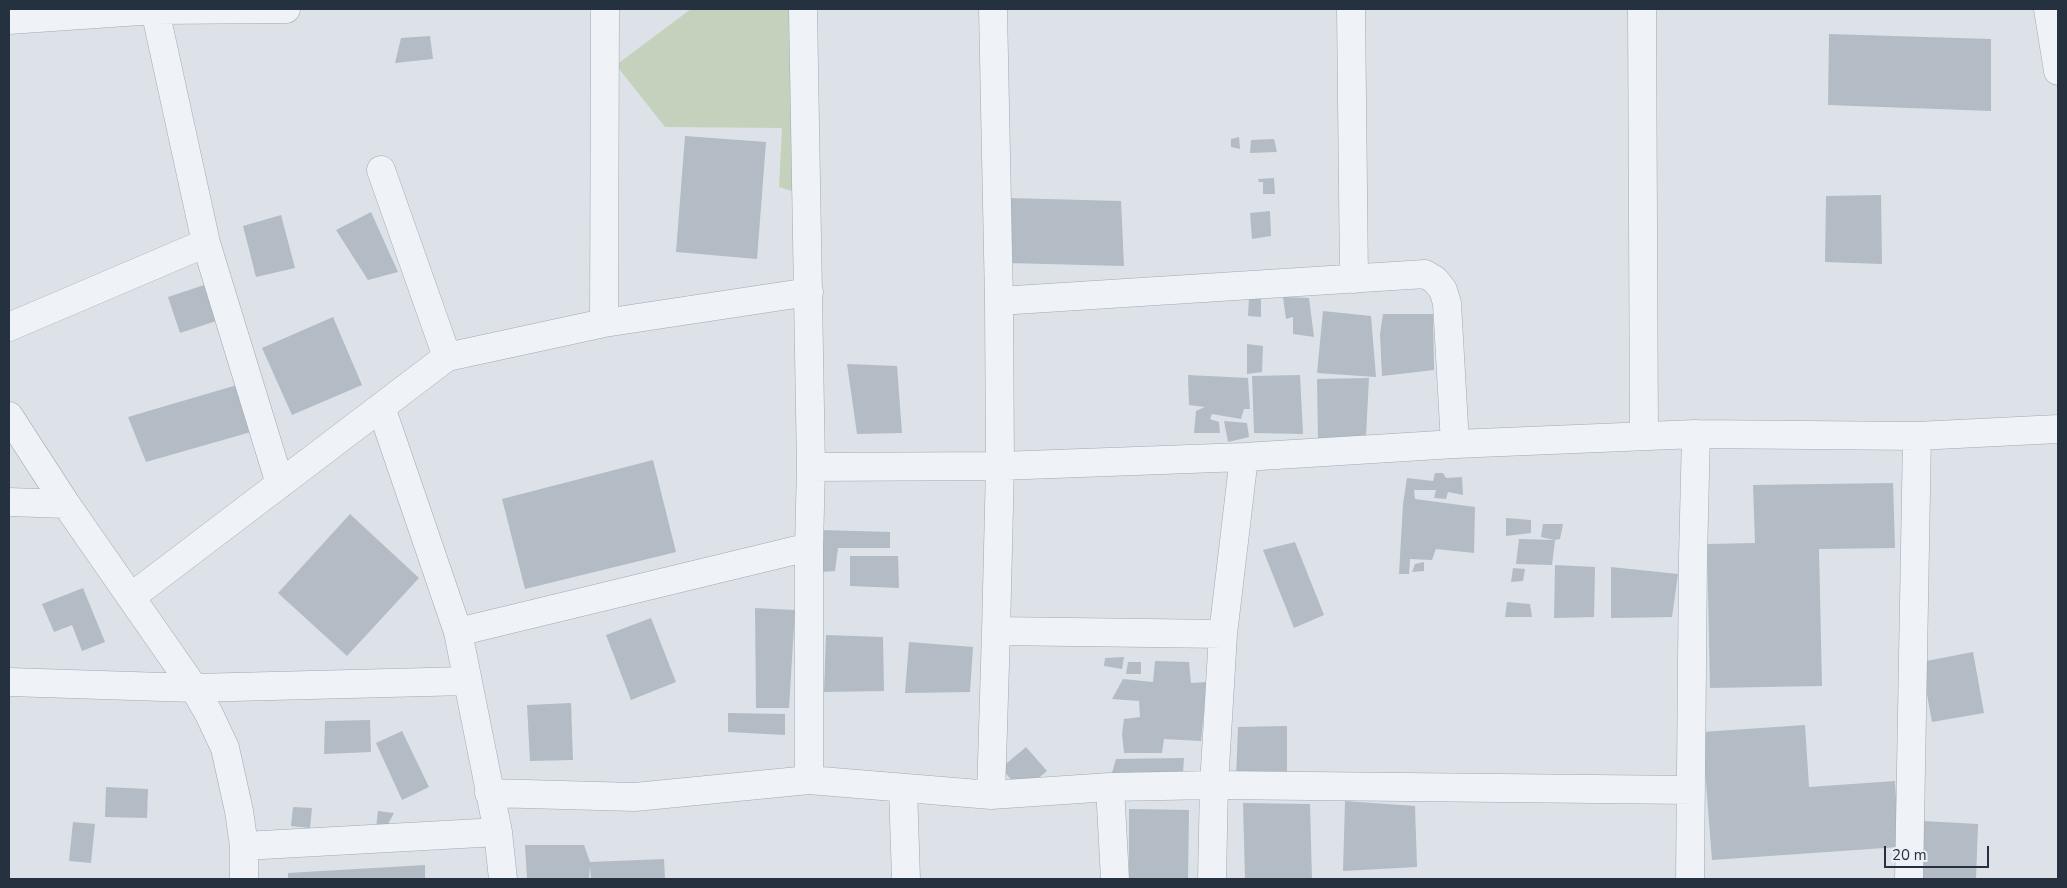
<!DOCTYPE html>
<style>
body{margin:0}
#map{position:relative;width:2067px;height:888px;overflow:hidden;background:#dce2e8;font-family:"Nunito Sans",sans-serif}
canvas{display:block}
.frame{position:absolute;inset:0;border:10px solid #25313f;pointer-events:none}
.scale{position:absolute;left:1884px;top:846px;width:105px;height:22px;box-sizing:border-box;border:2px solid #25313f;border-top:0;padding-left:6px;font-size:15px;line-height:18px;white-space:nowrap;color:#25313f;-webkit-text-stroke:4px #ecf0f5;paint-order:stroke}
</style>
<div id="map">
<canvas width="2067" height="888"></canvas>
<div class="frame"></div>
<div class="scale">20 m</div>
</div>
<script>
const c = document.querySelector('canvas').getContext('2d');
c.lineJoin = 'round';
function fill(path, color) {
  c.fillStyle = color;
  c.fill(path, 'evenodd');
}
function toPath(rows) {
  const path = new Path2D();
  for (const r of rows) {
    path.moveTo(r[0], r[1]);
    for (let i = 2; i < r.length; i += 2) path.lineTo(r[i], r[i + 1]);
  }
  return path;
}
function trace(path, color, width, dash) {
  c.strokeStyle = color;
  c.lineWidth = width;
  c.lineCap = dash ? 'butt' : 'round';
  c.setLineDash(dash || []);
  c.stroke(path);
}
const green = toPath([
 [691,9,793,9,795,192,779,187,782,128,665,127,616,65]
]);
const building = toPath([
 [1829,34,1991,39,1991,111,1828,105],
 [430,36,433,59,395,63,401,38],
 [685,136,766,142,757,259,676,252],
 [1239,137,1240,149,1231,147,1231,139],
 [1274,139,1277,152,1250,153,1251,140],
 [1274,178,1275,194,1263,194,1263,182,1259,182,1258,179],
 [1881,195,1882,264,1825,262,1826,196],
 [1008,198,1121,201,1124,266,1007,263],
 [1270,211,1271,236,1252,239,1250,213],
 [371,212,398,272,368,280,336,230],
 [281,215,295,268,256,277,243,226],
 [204,285,216,321,180,333,168,297],
 [1283,297,1309,298,1314,337,1293,334,1293,317,1286,319],
 [1249,298,1261,299,1261,317,1248,316],
 [1323,311,1371,316,1376,377,1317,373],
 [1383,314,1433,314,1434,370,1382,376,1380,334],
 [333,317,362,385,292,415,262,348],
 [1247,344,1263,346,1262,372,1247,374],
 [847,364,897,366,902,433,857,434],
 [1188,375,1248,378,1250,409,1244,409,1241,419,1212,414,1210,419,1219,422,1220,433,1194,433,1196,411,1205,407,1189,405],
 [1300,375,1303,434,1254,433,1252,376],
 [1369,378,1366,436,1318,440,1317,379],
 [237,385,251,432,146,462,128,417],
 [1224,421,1247,423,1249,437,1228,442],
 [653,460,676,552,525,589,502,499],
 [1435,473,1443,473,1446,478,1462,477,1463,495,1448,492,1446,499,1434,498,1436,490,1414,490,1415,499,1475,507,1474,553,1436,549,1432,560,1410,559,1409,574,1399,574,1403,504,1407,478,1433,481],
 [1893,483,1895,548,1819,549,1822,686,1710,688,1707,544,1755,543,1753,485],
 [350,514,419,578,347,656,278,593],
 [1506,518,1531,520,1531,533,1506,536],
 [1543,524,1563,524,1560,539,1555,540,1552,565,1516,564,1519,539,1555,540,1541,537],
 [821,530,890,532,890,548,838,548,835,571,820,572],
 [1295,542,1324,615,1294,628,1263,550],
 [850,556,898,556,899,588,850,586],
 [1424,562,1424,571,1412,572,1415,564],
 [1555,565,1595,567,1594,617,1554,618],
 [1611,567,1678,574,1672,617,1611,618],
 [1513,568,1525,569,1523,581,1511,582],
 [83,588,105,642,82,651,72,625,54,632,42,604],
 [1507,602,1530,604,1532,617,1505,617],
 [755,608,795,610,789,708,756,708],
 [651,618,676,682,631,700,606,635],
 [826,635,883,637,884,691,824,692],
 [909,642,973,647,970,692,905,693],
 [1973,652,1984,713,1932,722,1921,662],
 [1124,657,1122,669,1104,666,1105,658],
 [1155,661,1189,662,1191,683,1207,682,1201,741,1164,739,1162,753,1124,753,1122,734,1124,719,1140,717,1139,701,1112,699,1123,679,1153,682],
 [1128,662,1141,662,1141,674,1126,674],
 [571,703,573,760,530,761,527,705],
 [728,713,785,714,785,735,728,732],
 [370,720,371,752,324,754,325,721],
 [1805,725,1809,787,1895,781,1899,847,1712,860,1702,732],
 [1287,726,1287,777,1236,779,1238,727],
 [402,731,429,787,402,800,376,743],
 [1026,747,1047,771,1022,792,1001,768],
 [1184,758,1183,773,1111,776,1116,759],
 [106,787,148,789,147,818,105,817],
 [1345,801,1415,806,1417,867,1343,871],
 [1243,803,1310,804,1312,879,1245,879],
 [293,807,312,808,310,828,291,826],
 [1129,809,1189,810,1188,879,1129,879],
 [378,811,394,813,387,826,376,828],
 [1923,821,1978,824,1976,879,1920,879],
 [73,822,95,824,91,863,69,861],
 [525,845,584,845,590,862,664,859,665,879,591,879,590,866,589,879,527,879],
 [425,865,425,879,288,879,288,873]
]);
const street = toPath([
 [803,9,811,467,809,547,809,780],
 [993,9,999,301,1000,466,996,631,1223,634],
 [1351,9,1354,279],
 [1642,9,1644,436],
 [2048,9,2058,71],
 [155,10,206,243,280,484],
 [9,20,155,10,286,9],
 [381,170,447,357,604,323,809,292],
 [999,301,1425,274,1435,280,1443,290,1447,303,1455,444],
 [604,323,605,9],
 [9,327,206,243],
 [381,407,458,632,498,832,503,879],
 [9,416,66,504,194,688,209,714,225,748,239,811,244,846,244,879],
 [1917,436,2058,429],
 [811,467,1000,466,1244,457,1455,444,1696,434,1917,436,1909,879],
 [9,502,66,504],
 [131,597,447,357],
 [458,632,809,547],
 [9,682,194,688,467,681],
 [1110,787,1115,879],
 [903,788,906,879],
 [489,793,635,797,809,780,991,795,1110,787,1214,785,1691,790],
 [991,795,996,631],
 [244,846,498,832],
 [1212,879,1214,785,1223,634,1244,457],
 [1690,879,1693,558,1696,434]
]);
fill(green, '#c4d2bd');
fill(building, '#b3bbc5');
trace(street, '#a1a9b2', 29);
trace(street, '#eff2f6', 28);
</script>
